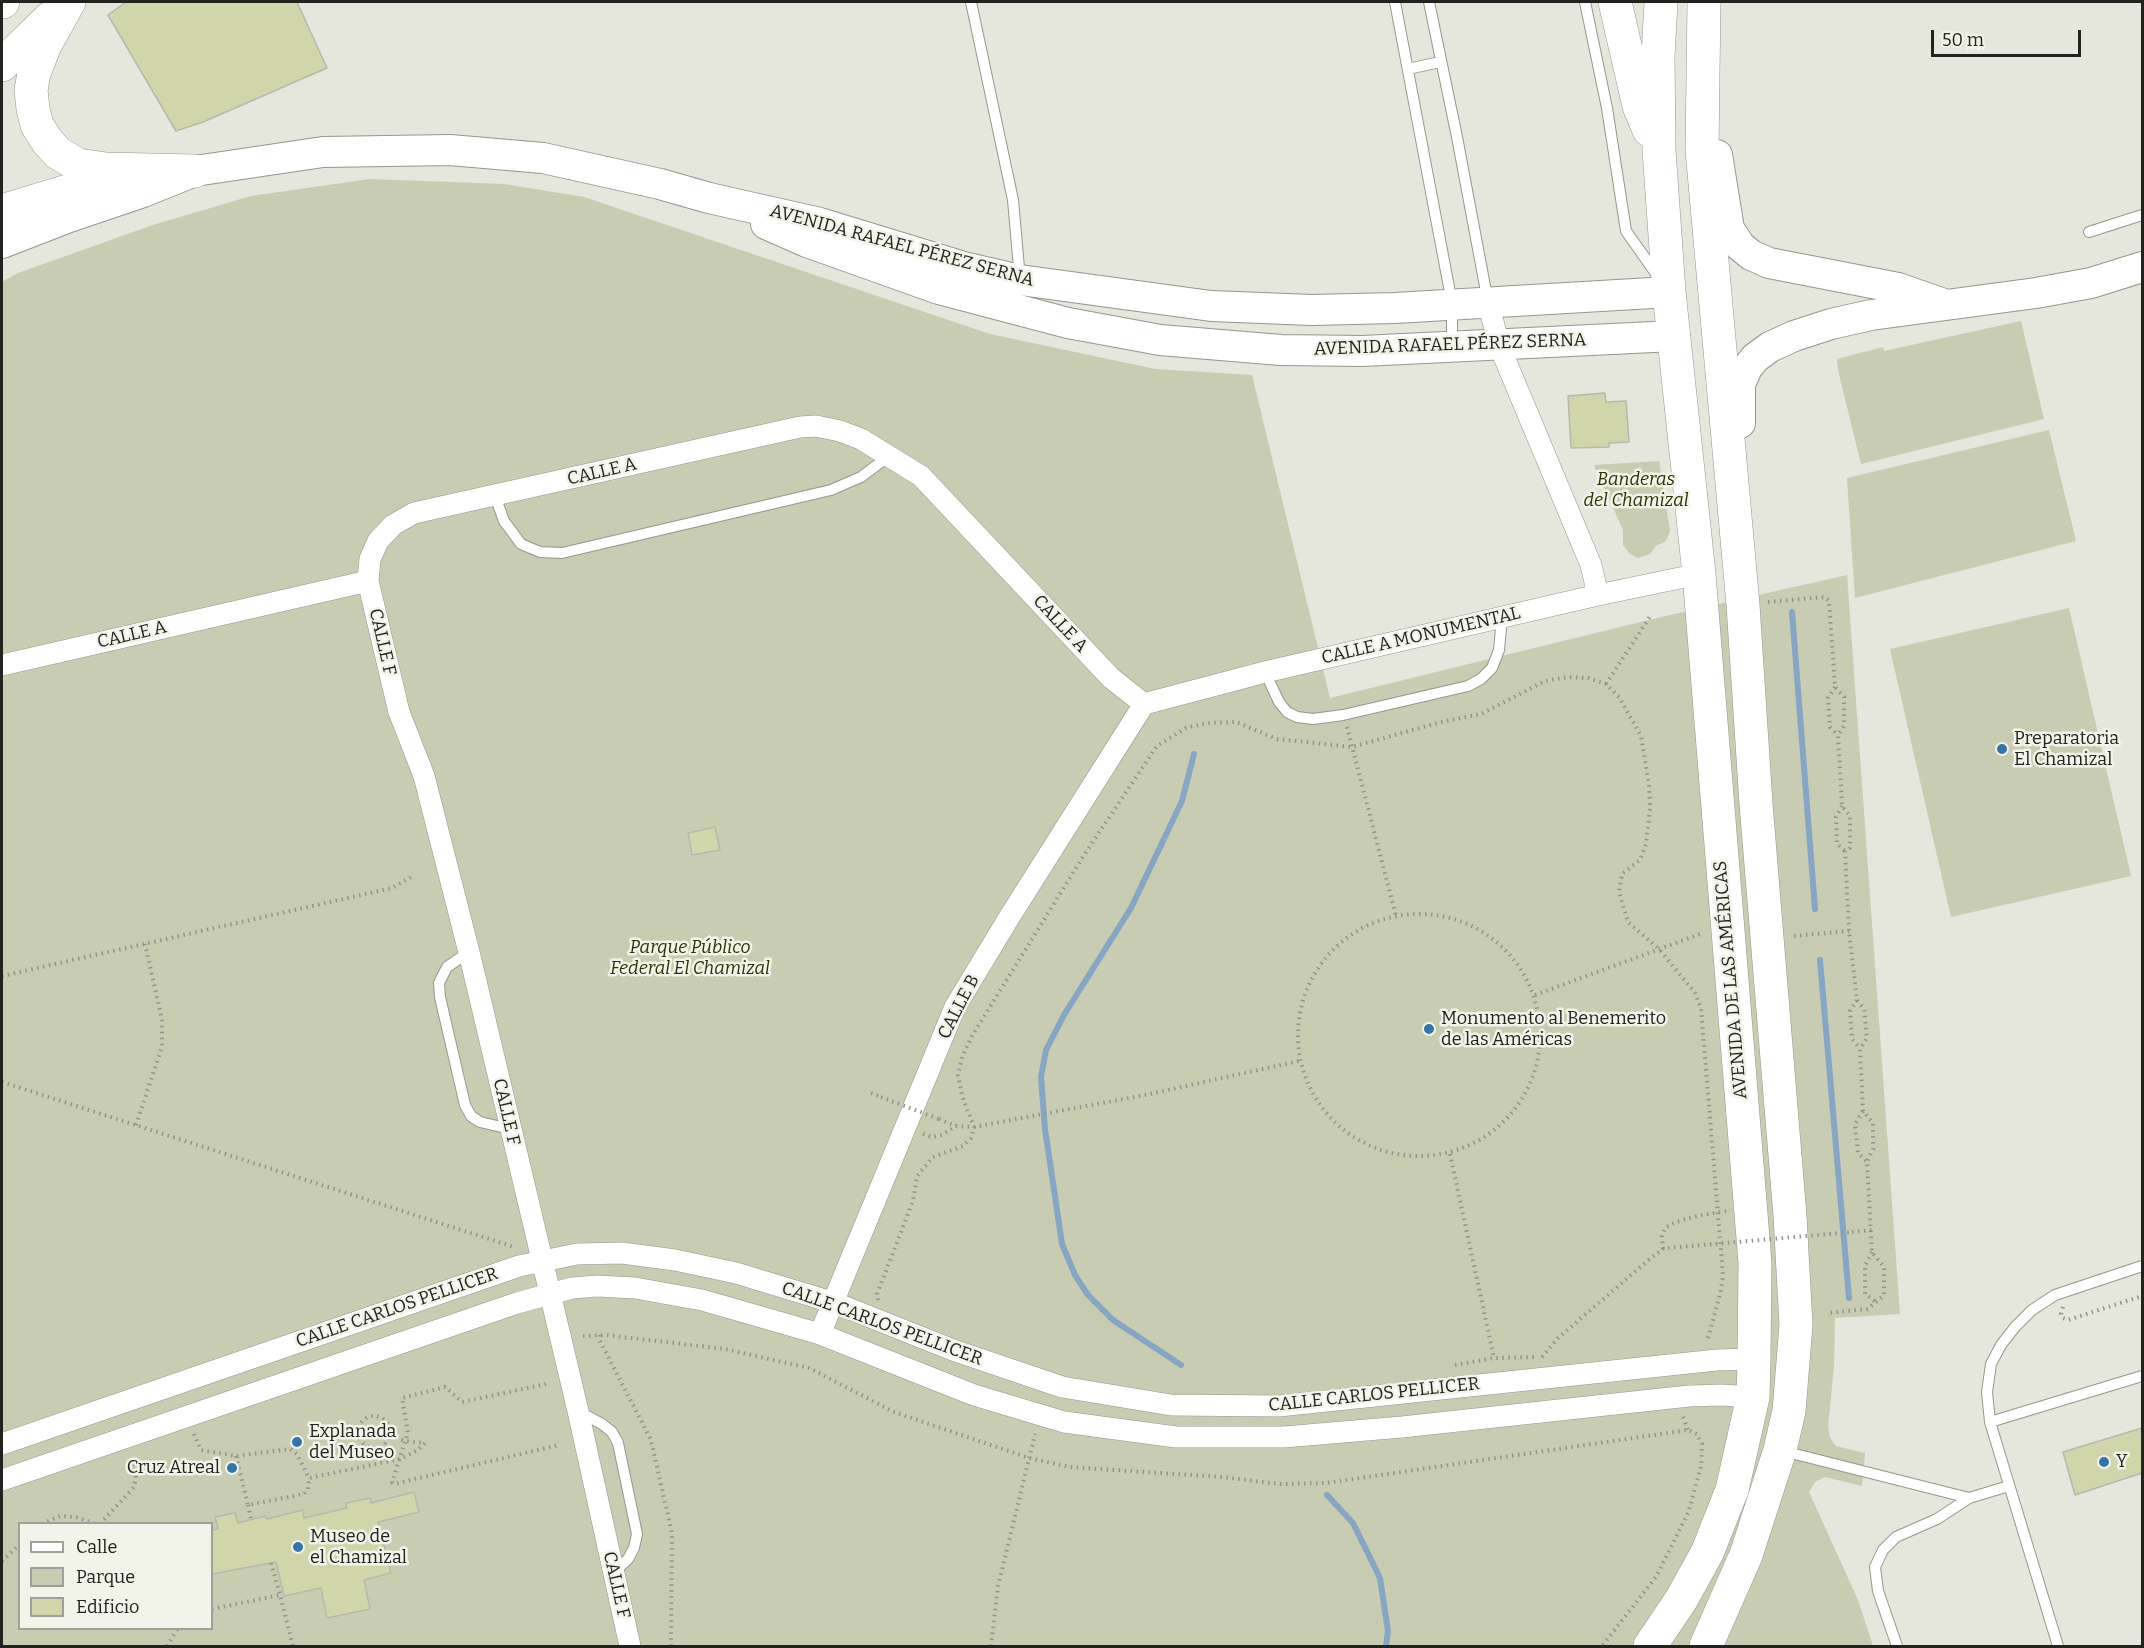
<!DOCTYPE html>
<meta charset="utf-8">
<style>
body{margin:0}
#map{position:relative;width:2144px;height:1648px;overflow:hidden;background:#e5e6dc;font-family:Bitter,serif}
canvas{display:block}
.frame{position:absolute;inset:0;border:3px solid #22231f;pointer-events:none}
.legend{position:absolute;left:18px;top:1522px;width:195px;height:108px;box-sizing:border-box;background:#f2f4e9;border:2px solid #9fa098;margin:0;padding:8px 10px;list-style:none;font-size:18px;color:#22231f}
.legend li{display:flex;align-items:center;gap:12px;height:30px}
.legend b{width:30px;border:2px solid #9fa098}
.scale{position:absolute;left:1931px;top:30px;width:150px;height:27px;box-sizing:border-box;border:3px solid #22231f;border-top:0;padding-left:8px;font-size:18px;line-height:21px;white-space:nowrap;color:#22231f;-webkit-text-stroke:4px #f2f4e9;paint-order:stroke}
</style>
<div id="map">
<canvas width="2144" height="1648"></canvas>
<div class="frame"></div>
<ul class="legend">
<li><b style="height:8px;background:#fff"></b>Calle</li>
<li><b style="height:16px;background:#c8ccb1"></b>Parque</li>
<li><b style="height:16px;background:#d0d6aa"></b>Edificio</li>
</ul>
<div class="scale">50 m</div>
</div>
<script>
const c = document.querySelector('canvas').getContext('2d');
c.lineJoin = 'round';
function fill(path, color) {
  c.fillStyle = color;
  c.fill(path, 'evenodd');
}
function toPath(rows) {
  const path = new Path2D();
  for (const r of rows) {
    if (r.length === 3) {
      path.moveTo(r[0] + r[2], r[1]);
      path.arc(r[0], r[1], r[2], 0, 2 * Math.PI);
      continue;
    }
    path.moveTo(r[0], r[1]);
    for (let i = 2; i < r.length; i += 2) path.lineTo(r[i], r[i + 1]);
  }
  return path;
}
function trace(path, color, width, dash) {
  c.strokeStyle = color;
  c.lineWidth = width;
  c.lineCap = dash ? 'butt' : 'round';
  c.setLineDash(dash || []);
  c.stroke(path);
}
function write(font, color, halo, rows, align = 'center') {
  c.font = font + ' Bitter,serif';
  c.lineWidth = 5;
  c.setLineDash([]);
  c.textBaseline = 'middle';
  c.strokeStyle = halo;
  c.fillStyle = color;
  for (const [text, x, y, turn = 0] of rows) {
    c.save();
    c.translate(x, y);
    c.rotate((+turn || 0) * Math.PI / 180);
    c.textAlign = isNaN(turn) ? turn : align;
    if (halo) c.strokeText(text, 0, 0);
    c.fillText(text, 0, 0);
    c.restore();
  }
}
const green = toPath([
 [370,179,504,184,584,197,990,334,1155,369,1252,375,1330,698,1657,618,1847,575,1900,1314,1835,1318,1834,1367,1828,1427,1830,1437,1836,1446,1865,1453,1862,1486,1825,1477,1815,1482,1809,1492,1858,1600,1873,1646,2,1646,2,282,18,273,153,225,251,196],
 [20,1524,212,1524,212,1628,20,1628],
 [2021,321,2044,419,1861,464,1838,370,1837,359,1883,347,1884,351],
 [2049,430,2076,541,1855,598,1847,478],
 [1659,461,1670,531,1666,541,1656,546,1650,554,1638,558,1630,554,1623,545,1623,530,1594,465],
 [2069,608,2131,876,1951,917,1890,649]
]);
const stream = toPath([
 [1792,612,1815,909],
 [1820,960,1849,1298],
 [1181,1365,1113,1320,1088,1295,1075,1275,1062,1244,1045,1129,1041,1077,1046,1050,1064,1015,1131,908,1182,801,1194,754],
 [1327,1495,1353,1523,1380,1578,1388,1631,1386,1646]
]);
const building = toPath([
 [126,2,297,2,327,68,203,122,176,131,108,15,126,2],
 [1605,393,1606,402,1626,401,1629,442,1609,443,1609,447,1571,448,1568,396,1605,393],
 [715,827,720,850,692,855,688,833,715,827],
 [2142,1428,2142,1473,2075,1495,2063,1452,2142,1428],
 [414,1492,419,1512,378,1522,391,1573,364,1580,370,1609,327,1618,321,1588,284,1596,276,1562,212,1574,212,1530,218,1529,215,1517,235,1513,238,1523,265,1516,267,1519,303,1510,304,1518,347,1508,346,1503,370,1498,371,1503,414,1492]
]);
const path = toPath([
 [1768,602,1825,597,1829,601,1835,687,1844,697,1844,726,1838,735,1842,806,1850,816,1850,848,1845,851,1849,931,1857,1000,1864,1009,1867,1038,1860,1049,1863,1111,1873,1123,1873,1149,1867,1162,1872,1252,1884,1267,1884,1295,1868,1309,1827,1313],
 [1606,684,1651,615],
 [1835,687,1828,698,1830,727,1838,735],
 [1347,727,1396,916],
 [1842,806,1836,817,1837,844,1845,851],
 [1419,1035,121],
 [1794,936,1849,931],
 [2,976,392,888,411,877],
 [1535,995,1703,933],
 [1857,1000,1850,1011,1852,1039,1860,1049],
 [2,1082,514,1247],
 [871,1093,881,1097],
 [1863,1111,1855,1124,1858,1153,1867,1162],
 [939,1119,956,1126],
 [136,1125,162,1047,162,1019,145,944],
 [923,1134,932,1137,942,1135,956,1126,974,1127,1145,1095,1299,1061],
 [1450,1154,1494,1358],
 [1852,1232,1872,1230],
 [1663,1249,1662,1236,1665,1228,1676,1222,1697,1216,1727,1211],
 [1872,1252,1865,1266,1865,1294,1877,1303],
 [878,1300,877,1294,913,1201,917,1176,933,1157,963,1146,971,1138,974,1127,962,1096,958,1075,962,1057,972,1036,1084,855,1157,746,1186,728,1207,723,1236,722,1277,739,1352,747,1441,722,1481,714,1545,681,1568,677,1588,678,1606,684,1619,697,1641,736,1649,785,1650,809,1646,844,1640,860,1622,874,1619,892,1628,922,1659,949,1695,993,1701,1008,1723,1276,1720,1295,1708,1338],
 [2063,1307,2061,1314,2063,1318,2068,1320,2142,1296],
 [600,1335,600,1341,651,1440,672,1533,671,1646],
 [583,1336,606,1335,725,1349,809,1368,894,1412,1029,1458,1069,1467,1222,1477,1281,1484,1326,1483,1688,1430,1697,1434,1702,1444,1701,1467,1688,1513,1656,1577,1602,1646],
 [1542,1357,1558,1338,1651,1258,1663,1249,1668,1248],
 [1455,1365,1494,1358,1534,1357],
 [546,1384,462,1402,445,1387,402,1398,408,1433,392,1482,394,1484,559,1445],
 [374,1432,16],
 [1683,1417,1688,1430],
 [194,1434,201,1450,236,1456,290,1449,297,1454,309,1478,400,1459,418,1450,425,1443],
 [390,1436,406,1441,424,1443],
 [236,1456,248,1505,304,1494,308,1489,309,1478],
 [248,1505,251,1519],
 [42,1524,60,1516,76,1517,96,1524],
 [100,1524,134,1487,136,1478,135,1466,131,1456],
 [2,1561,20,1544],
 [271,1563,280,1595],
 [212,1609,280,1595,293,1646],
 [167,1646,178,1628],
 [991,1646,998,1586,1035,1434]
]);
const service = toPath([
 [971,2,1013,200,1020,279],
 [1395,2,1452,303,1452,344],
 [1429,2,1457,137,1488,302],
 [1585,2,1607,108,1626,231,1657,275],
 [1408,69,1440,62],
 [2089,232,2142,215],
 [495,496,504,521,521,544,540,552,562,553,831,490,861,477,889,456],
 [1265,672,1279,702,1287,712,1297,717,1313,719,1343,715,1468,686,1481,679,1492,668,1499,650,1502,617],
 [469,952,447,967,439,983,440,997,465,1105,471,1116,480,1122,510,1129],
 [578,1411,602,1424,612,1432,618,1443,637,1534,634,1548,628,1559,614,1572],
 [1990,1422,2142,1376],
 [1783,1451,1969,1498,2009,1486],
 [1897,1646,1878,1591,1875,1567,1883,1550,1896,1537,1937,1519,1969,1498],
 [2058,1646,1990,1422,1987,1392,1991,1364,2001,1345,2015,1327,2032,1310,2055,1295,2142,1266]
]);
const minor = toPath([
 [1488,302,1499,345,1591,565,1598,595],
 [2,665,368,581],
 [1144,704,1265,672,1598,595,1699,574],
 [820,1334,955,1007,1010,916,1144,704],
 [2,1444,519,1266,577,1254,622,1253,675,1260,736,1273,835,1303,953,1350,1062,1387,1171,1405,1279,1406,1717,1360,1754,1359],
 [2,1480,517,1303,572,1288,597,1286,635,1288,702,1300,782,1323,820,1334,974,1395,1064,1422,1176,1437,1284,1437,1402,1427,1689,1396,1722,1395,1753,1397],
 [630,1646,578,1411,469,952,424,776,399,712,368,581,370,559,378,541,393,525,414,513,800,427,816,426,840,431,861,439,921,476,1111,678,1144,704]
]);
const secondary = toPath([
 [1717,155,1729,229,1740,246,1751,255,1769,263,1898,288,1941,303],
 [766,224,807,242,939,289,1068,323,1160,340,1281,350,1362,351,1674,336],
 [2,243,69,217,143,192,195,171,323,152,450,150,543,158,660,184,709,198,820,223,964,267,1020,280,1211,306,1312,310,1395,308,1669,292],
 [1740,423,1740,384,1747,368,1755,358,1770,347,1794,336,1831,324,1871,315,2036,293,2091,283,2142,267]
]);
const trunk = toPath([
 [2,2,3,2],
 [69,2,45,45,34,73,31,90,33,109,37,125,47,141,58,153,78,165,106,169,195,171],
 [1615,2,1639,106,1649,130],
 [1704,2,1702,150,1743,605,1756,804,1790,1216,1796,1325,1789,1411,1780,1450,1746,1555,1706,1646],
 [2,65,50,18],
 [2,211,81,187,122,181],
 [1650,1646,1681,1600,1707,1553,1732,1490,1753,1397,1754,1359,1755,1263,1699,574,1669,292,1659,150,1658,56,1661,2]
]);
const pathBridge = toPath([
 [881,1097,939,1119],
 [1668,1248,1852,1232]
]);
const markers = [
 [2002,749,6,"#3277ac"],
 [1429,1029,6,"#3277ac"],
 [297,1442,6,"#3277ac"],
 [2104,1462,6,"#3277ac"],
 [232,1468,6,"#3277ac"],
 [298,1547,6,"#3277ac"]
];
const streetNames = [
 ["AVENIDA RAFAEL PÉREZ SERNA",902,246,15],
 ["AVENIDA RAFAEL PÉREZ SERNA",1450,345,-2],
 ["CALLE A",602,472,-13],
 ["CALLE A",1060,624,47],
 ["CALLE A",132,635,-13],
 ["CALLE A MONUMENTAL",1421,636,-13],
 ["CALLE F",382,642,77],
 ["AVENIDA DE LAS AMÉRICAS",1731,980,-95],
 ["CALLE B",959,1007,-63],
 ["CALLE F",506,1112,77],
 ["CALLE CARLOS PELLICER",397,1308,-19],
 ["CALLE CARLOS PELLICER",882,1324,20],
 ["CALLE CARLOS PELLICER",1374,1395,-6],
 ["CALLE F",616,1585,77]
];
const parkNames = [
 ["Banderas",1636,480],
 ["del Chamizal",1636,501],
 ["Parque Público",690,948],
 ["Federal El Chamizal",690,969]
];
const poiNames = [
 ["Preparatoria",2014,739],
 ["El Chamizal",2014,760],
 ["Monumento al Benemerito",1441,1019],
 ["de las Américas",1441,1040],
 ["Explanada",309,1432],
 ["del Museo",309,1453],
 ["Y",2116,1462],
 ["Cruz Atreal",220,1468,"right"],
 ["Museo de",310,1537],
 ["el Chamizal",310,1558]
];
fill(green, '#c8ccb1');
trace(stream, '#85a7c5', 6);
fill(building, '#d0d6aa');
trace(building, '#b6b8ae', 1.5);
trace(service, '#95968d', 12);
trace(minor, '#95968d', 22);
trace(secondary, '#95968d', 32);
trace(trunk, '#95968d', 34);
trace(path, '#92938b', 4, [1.5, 4.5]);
trace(service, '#fff', 10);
trace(minor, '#fff', 21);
trace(secondary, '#fff', 30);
trace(trunk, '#fff', 33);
trace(pathBridge, '#92938b', 4, [1.5, 4.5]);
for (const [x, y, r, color] of markers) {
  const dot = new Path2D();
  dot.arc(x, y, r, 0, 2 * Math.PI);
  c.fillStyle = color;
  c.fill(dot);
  trace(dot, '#f2f4e9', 2);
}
write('18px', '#22231f', '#f2f4e9', streetNames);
write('italic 18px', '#2e3100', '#f2f4e9', parkNames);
write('18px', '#22231f', '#f2f4e9', poiNames, 'left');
</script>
